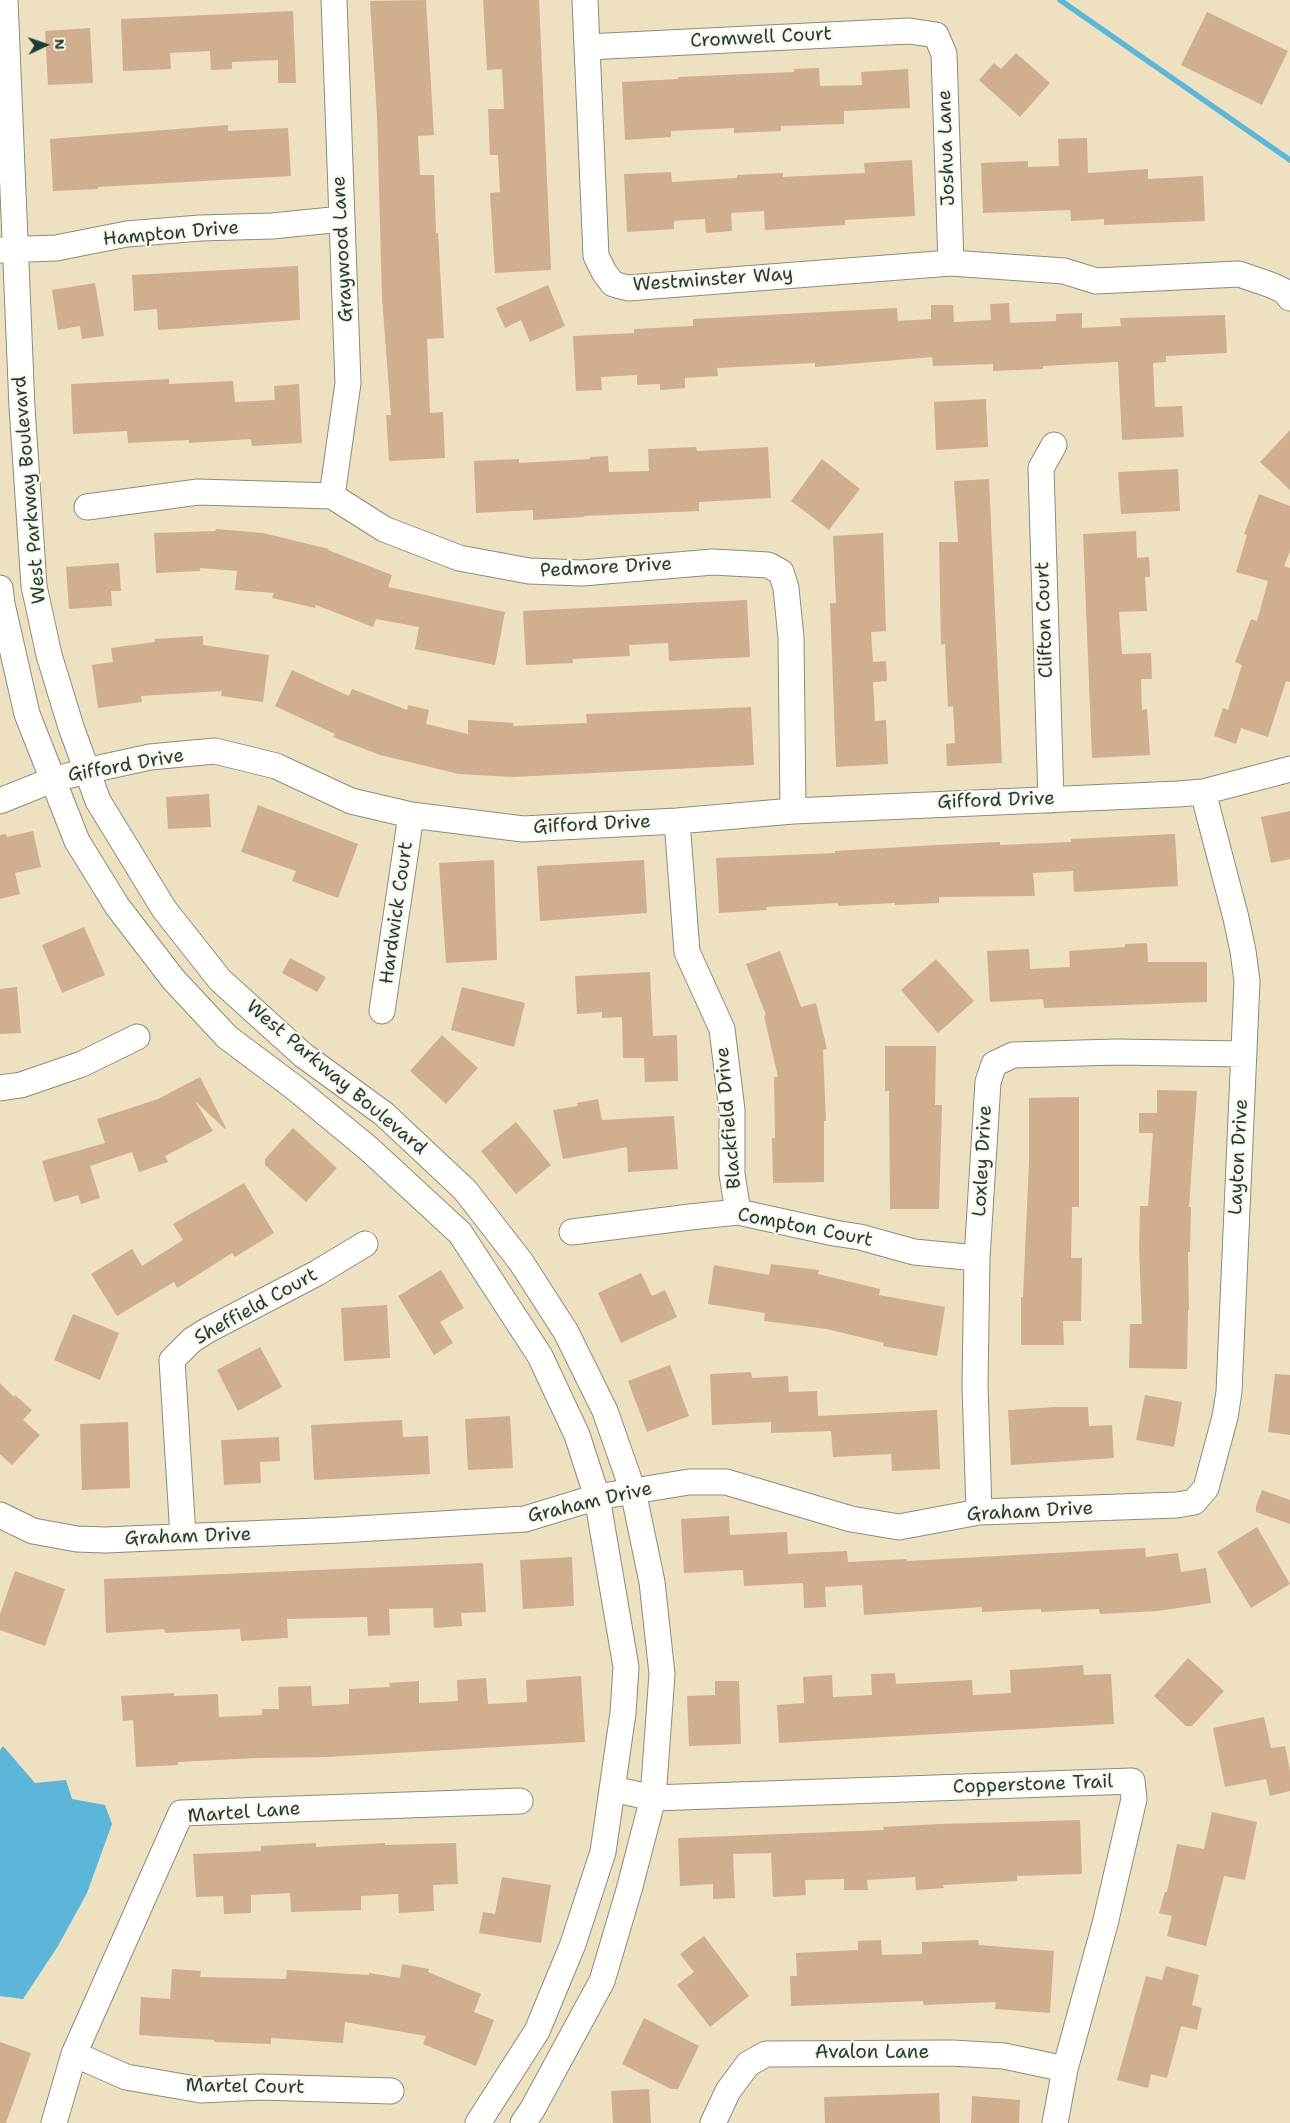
<!DOCTYPE html>
<style>
body{margin:0}
#map{position:relative;width:1290px;height:2123px;overflow:hidden;background:#eee1c1;font-family:"Shantell Sans",sans-serif}
canvas{display:block}
.north{position:absolute;left:20px;top:20px;width:50px;height:50px;-webkit-text-stroke:4px #fbf7ec;paint-order:stroke;rotate:87deg;font-size:14px;font-weight:700;line-height:20px;text-align:center;color:#1f3d34}
.north::after{content:'';display:block;margin:auto;width:18px;height:22px;background:#1f3d34;clip-path:polygon(50% 0,100% 100%,50% 72%,0 100%)}
</style>
<div id="map">
<canvas width="1290" height="2123"></canvas>
<div class="north">N</div>
</div>
<script>
const c = document.querySelector('canvas').getContext('2d');
c.lineJoin = 'round';
function fill(path, color) {
  c.fillStyle = color;
  c.fill(path, 'evenodd');
}
function toPath(rows) {
  const path = new Path2D();
  for (const r of rows) {
    path.moveTo(r[0], r[1]);
    for (let i = 2; i < r.length; i += 2) path.lineTo(r[i], r[i + 1]);
  }
  return path;
}
function trace(path, color, width, dash) {
  c.strokeStyle = color;
  c.lineWidth = width;
  c.lineCap = dash ? 'butt' : 'round';
  c.setLineDash(dash || []);
  c.stroke(path);
}
function write(font, color, halo, rows, align = 'center') {
  c.font = font + ' "Shantell Sans",sans-serif';
  c.lineWidth = 4.5;
  c.setLineDash([]);
  c.textBaseline = 'middle';
  c.strokeStyle = halo;
  c.fillStyle = color;
  for (const [text, x, y, turn = 0] of rows) {
    c.save();
    c.translate(x, y);
    c.rotate((+turn || 0) * Math.PI / 180);
    c.textAlign = isNaN(turn) ? turn : align;
    if (halo) c.strokeText(text, 0, 0);
    c.fillText(text, 0, 0);
    c.restore();
  }
}
const water = toPath([
 [3,1746,35,1783,66,1780,72,1799,105,1805,112,1824,87,1893,58,1946,23,1999,0,1996,0,1750]
]);
const stream = toPath([
 [1060,0,1290,160]
]);
const building = toPath([
 [426,0,434,135,418,136,420,175,434,175,436,233,438,233,444,338,427,339,430,413,443,412,445,458,389,461,386,415,391,415,382,298,377,117,370,1],
 [483,0,539,0,551,270,495,273,490,193,500,192,498,155,490,155,488,109,504,109,502,69,487,70],
 [293,11,296,83,278,83,278,60,232,62,232,69,211,70,210,51,170,53,171,69,123,71,121,19],
 [1207,12,1288,51,1262,105,1181,65],
 [90,28,93,83,48,85,45,31],
 [1016,53,1050,83,1020,117,979,80,994,63,1001,69],
 [819,68,820,86,862,85,861,72,908,69,910,108,844,111,844,124,781,126,781,131,734,133,734,128,671,131,671,137,625,140,622,82,678,79,678,77,794,72,794,69],
 [228,125,228,131,288,128,291,176,98,187,98,189,53,191,50,139],
 [1087,138,1088,173,1148,169,1148,179,1203,176,1205,221,1104,225,1104,219,1071,221,1070,210,983,213,981,163,1028,161,1028,167,1059,166,1058,139],
 [912,160,915,216,845,220,845,225,765,230,764,211,731,213,732,231,706,233,705,219,674,221,674,229,627,232,624,174,671,172,672,182,737,178,737,175,783,173,783,177,865,173,864,163],
 [298,266,300,320,158,330,157,309,134,311,132,275],
 [95,283,104,336,82,339,80,326,58,330,52,290],
 [548,285,565,326,530,342,521,320,505,328,496,308],
 [1009,303,1010,323,1056,321,1056,314,1082,313,1082,328,1121,326,1120,318,1225,315,1227,353,1166,356,1166,362,1153,363,1155,407,1182,406,1184,437,1122,440,1118,362,1043,366,1043,369,993,371,993,364,933,366,932,357,815,367,815,363,717,368,718,376,685,378,685,388,660,390,660,384,637,385,637,375,601,377,602,390,576,391,573,336,634,333,634,329,693,326,693,319,897,308,898,321,931,319,931,305,953,305,954,322,991,320,990,304],
 [169,379,169,384,233,381,235,402,275,400,274,386,299,384,302,443,252,446,251,439,189,443,189,440,128,443,127,431,73,434,71,384],
 [986,399,988,447,936,450,934,402],
 [1290,430,1290,490,1260,462],
 [696,447,697,451,768,447,771,498,699,502,699,511,584,516,584,517,533,520,533,510,476,513,474,461,519,459,519,463,590,459,590,457,608,456,609,472,649,471,648,449],
 [822,459,860,489,829,530,791,501],
 [1178,469,1180,511,1121,514,1118,472],
 [989,479,1002,763,947,766,946,744,955,743,953,706,948,707,945,644,941,645,939,542,958,542,954,481],
 [1259,494,1290,506,1290,551,1284,566,1290,568,1290,682,1286,681,1268,737,1241,728,1236,744,1214,736,1223,708,1228,710,1242,665,1235,662,1251,619,1257,621,1268,581,1236,572,1247,535,1244,534],
 [216,529,263,533,329,549,328,550,392,575,388,587,505,612,495,665,415,649,419,627,376,619,373,627,316,605,315,608,272,598,274,593,235,590,237,571,200,568,200,571,156,573,154,533,215,531],
 [1136,531,1137,558,1149,557,1150,577,1145,577,1147,611,1119,612,1122,654,1151,653,1152,679,1141,679,1142,710,1147,709,1150,755,1092,758,1083,534],
 [883,533,886,631,871,632,873,662,886,661,887,681,873,682,875,721,886,720,888,764,836,767,830,603,836,603,833,536],
 [119,563,121,591,111,591,112,606,69,609,66,567],
 [747,600,750,657,669,661,668,643,629,645,630,656,572,659,573,663,526,665,523,611],
 [203,636,203,645,269,655,263,702,221,696,222,691,141,696,142,702,98,708,92,665,113,662,111,648,155,642,154,639],
 [292,670,349,696,352,689,407,710,408,705,429,710,426,724,468,734,468,720,514,723,513,726,587,723,586,714,751,707,754,765,513,777,459,774,380,755,333,737,335,734,275,706],
 [209,794,211,827,168,829,166,797],
 [258,805,358,844,338,898,292,881,296,871,241,852],
 [1290,811,1290,859,1271,863,1261,817],
 [33,831,41,867,15,873,20,894,0,899,0,835,6,834,7,837],
 [1175,834,1178,886,1074,892,1073,871,1033,873,1035,896,939,897,939,903,895,905,895,903,838,906,838,903,766,907,767,910,719,913,716,858,835,853,835,851,936,845,1000,842,1000,845,1071,842,1071,839],
 [494,860,497,960,446,963,439,863],
 [644,860,647,913,540,921,537,866],
 [84,927,105,975,62,993,42,945],
 [1147,943,1148,962,1207,962,1207,1002,1044,1008,1043,999,990,1002,987,951,1029,949,1030,969,1070,967,1069,951,1125,947,1125,944],
 [780,951,801,1007,816,1003,827,1049,823,1050,826,1121,824,1121,824,1182,773,1183,772,1138,775,1138,774,1077,778,1077,764,1016,766,1015,746,964],
 [290,958,326,977,317,992,282,973],
 [936,959,974,1001,938,1033,901,990],
 [650,972,653,1036,677,1035,678,1081,645,1082,644,1058,623,1058,622,1017,602,1018,602,1012,577,1014,575,976],
 [17,987,21,1033,0,1034,0,989],
 [462,987,525,1003,514,1047,451,1030],
 [442,1035,478,1068,446,1104,410,1071],
 [885,1046,936,1046,935,1105,942,1105,939,1209,890,1209,889,1091,885,1091],
 [200,1077,226,1128,225,1129,195,1101,213,1131,165,1156,168,1162,139,1172,132,1152,90,1166,100,1198,81,1204,78,1195,54,1202,42,1161,105,1143,97,1119,158,1099],
 [1157,1090,1197,1091,1189,1207,1191,1207,1190,1252,1188,1252,1189,1310,1188,1310,1187,1369,1129,1368,1130,1324,1142,1324,1139,1247,1140,1206,1148,1206,1153,1133,1139,1133,1139,1113,1157,1113],
 [1079,1097,1079,1207,1072,1207,1071,1258,1082,1258,1081,1321,1063,1321,1064,1345,1021,1345,1021,1297,1023,1297,1029,1162,1029,1098],
 [598,1099,602,1120,674,1116,678,1169,628,1172,627,1147,563,1159,553,1110,578,1106,577,1103],
 [516,1122,551,1165,516,1194,481,1151],
 [293,1128,337,1168,306,1202,265,1165,265,1159],
 [244,1183,274,1233,235,1257,232,1253,177,1288,174,1282,117,1316,91,1274,132,1249,142,1266,183,1240,173,1224],
 [771,1264,819,1270,818,1274,880,1289,879,1295,945,1307,937,1356,883,1346,884,1343,827,1329,764,1321,765,1313,708,1304,714,1265,769,1275],
 [441,1270,464,1308,440,1322,453,1343,434,1355,398,1296],
 [641,1273,652,1296,665,1290,677,1317,621,1343,598,1293],
 [387,1305,390,1358,344,1361,341,1308],
 [73,1314,119,1333,100,1380,54,1360],
 [260,1347,282,1387,238,1411,217,1370],
 [670,1365,689,1416,647,1432,628,1381],
 [751,1372,752,1378,788,1376,789,1392,817,1391,818,1416,937,1410,940,1469,892,1471,891,1454,833,1457,831,1431,771,1433,771,1422,712,1425,710,1374],
 [1275,1374,1290,1375,1290,1435,1268,1432],
 [0,1383,14,1397,15,1395,32,1410,23,1420,40,1435,12,1465,0,1454],
 [1145,1395,1182,1402,1174,1447,1136,1440],
 [1054,1407,1088,1407,1089,1426,1112,1425,1114,1458,1011,1465,1008,1410],
 [510,1416,513,1468,468,1470,465,1419],
 [402,1420,403,1437,428,1436,430,1474,314,1480,311,1425],
 [128,1422,130,1488,82,1490,80,1424],
 [279,1437,280,1461,260,1462,261,1483,224,1485,221,1440],
 [1262,1490,1290,1500,1290,1524,1256,1512,1256,1506],
 [729,1516,730,1535,787,1532,788,1554,847,1551,848,1562,907,1559,907,1561,1145,1548,1146,1557,1178,1553,1181,1572,1206,1568,1211,1603,1158,1611,1100,1614,1099,1609,1041,1612,1041,1609,982,1612,982,1607,864,1615,862,1585,825,1587,826,1607,804,1608,803,1583,744,1586,743,1570,684,1573,681,1519],
 [1257,1527,1290,1584,1251,1608,1217,1552],
 [572,1557,574,1606,523,1609,520,1560],
 [483,1563,486,1612,461,1613,462,1626,434,1628,433,1608,389,1609,390,1635,368,1636,367,1617,287,1619,288,1638,241,1641,240,1629,165,1633,164,1629,106,1633,104,1579],
 [15,1571,65,1589,45,1646,0,1630,0,1614],
 [1188,1658,1224,1691,1192,1726,1186,1726,1154,1696],
 [1083,1665,1084,1675,1111,1674,1114,1724,779,1743,777,1705,804,1703,803,1677,832,1675,833,1697,872,1695,871,1674,895,1673,896,1684,972,1680,973,1695,1011,1693,1010,1670],
 [581,1676,585,1742,327,1757,258,1758,178,1762,178,1765,136,1767,133,1720,123,1721,121,1696,174,1693,174,1696,218,1694,219,1717,262,1715,262,1709,279,1709,278,1687,311,1686,312,1706,349,1704,349,1689,390,1687,389,1683,419,1681,419,1703,458,1701,457,1680,486,1678,488,1704,527,1702,526,1680],
 [715,1681,739,1681,741,1744,689,1746,687,1696,715,1695],
 [1264,1717,1271,1748,1285,1746,1290,1771,1290,1791,1270,1796,1266,1779,1225,1787,1213,1728],
 [1212,1812,1257,1822,1245,1880,1224,1876,1206,1946,1167,1936,1172,1916,1159,1913,1165,1892,1167,1892,1177,1844,1204,1849],
 [1080,1820,1082,1874,1017,1876,1017,1881,943,1885,944,1888,916,1890,915,1877,867,1880,868,1890,844,1890,844,1879,805,1880,806,1895,773,1897,771,1853,733,1854,735,1898,713,1899,713,1884,680,1886,678,1838,884,1830,883,1827,940,1824],
 [316,1843,316,1847,385,1843,385,1845,456,1843,458,1884,433,1885,434,1911,399,1913,398,1894,361,1896,361,1910,291,1912,290,1893,251,1895,251,1913,224,1914,223,1896,196,1897,193,1854,261,1851,261,1846],
 [502,1877,551,1885,541,1943,479,1933,483,1912,495,1914],
 [704,1936,749,1996,710,2027,677,1985,694,1972,680,1954],
 [881,1940,882,1955,922,1954,922,1942,978,1940,979,1945,1054,1951,1050,2013,995,2009,996,2002,924,2005,923,2001,791,2006,790,1976,797,1976,796,1953,858,1950,858,1941],
 [402,1964,429,1969,428,1972,481,1994,474,2012,494,2020,476,2066,423,2044,426,2036,345,2022,343,2043,271,2038,271,2044,214,2042,214,2040,139,2035,141,1997,170,1999,172,1969,201,1971,200,1977,286,1979,287,1970,369,1975,369,1973,400,1978],
 [1166,1966,1199,1975,1192,2005,1202,2008,1197,2030,1181,2026,1167,2078,1151,2074,1148,2088,1117,2080,1146,1976,1162,1980],
 [644,2018,699,2046,678,2089,671,2089,622,2064],
 [0,2042,31,2053,6,2123,0,2123],
 [649,2089,651,2123,613,2123,611,2091],
 [939,2093,940,2123,825,2123,824,2097],
 [972,2096,1020,2100,1019,2123,971,2123]
]);
const minor = toPath([
 [5,0,22,407,34,586,49,655,71,727,98,801,164,909,220,980,303,1055,384,1114,465,1190,521,1262,566,1332,605,1411,633,1491,652,1582,662,1674,653,1798,629,1890,602,1981,532,2110,523,2123],
 [585,0,596,256,604,272,613,284,628,288,951,263,1064,271,1096,281,1239,274,1271,285,1284,291,1290,298],
 [587,47,909,31,936,35,944,54,951,263],
 [0,250,56,248,127,234,200,228,272,226,342,219],
 [332,496,348,383,334,0],
 [87,507,198,492,332,496,384,529,459,558,529,571,582,573,713,562,768,565,781,572,786,588,791,638,793,811],
 [0,588,2,604,27,714,77,841,117,906,173,979,227,1037,295,1088,369,1149,460,1233,540,1356,577,1435,597,1497,626,1667,623,1713,603,1852,573,1944,537,2031,478,2123],
 [1051,800,1041,468,1054,445],
 [0,801,52,780,86,771,150,757,215,751,276,766,351,801,411,815,523,829,677,821,793,811,1178,794,1203,792,1290,769],
 [677,821,687,952,722,1029,732,1110,732,1174,738,1212],
 [382,1011,411,815],
 [0,1088,21,1085,82,1064,137,1037],
 [572,1232,690,1217,738,1212,834,1233,860,1237,914,1252,977,1258],
 [979,1512,975,1385,977,1258,988,1082,994,1064,1013,1055,1116,1052,1244,1054],
 [0,1515,33,1531,77,1539,105,1540,340,1530,525,1519,597,1497,689,1482,726,1482,851,1519,899,1527,979,1512,1177,1505,1194,1502,1206,1488,1225,1417,1229,1392,1247,981,1243,951,1236,918,1203,792],
 [183,1536,172,1360,192,1340,208,1330,317,1273,365,1244],
 [613,1789,653,1798,1132,1781,1134,1799,1105,1924,1065,2069,1055,2123],
 [74,2054,126,2077,201,2090,261,2087,391,2091],
 [54,2123,74,2054,181,1813,520,1801],
 [713,2123,728,2091,748,2064,766,2054,952,2053,1004,2056,1065,2069]
]);
const streetNames = [
 ["Cromwell Court",761,38,-3],
 ["Joshua Lane",947,148,-92],
 ["Hampton Drive",171,234,-5],
 ["Graywood Lane",343,249,-93],
 ["Westminster Way",713,280,-4],
 ["West Parkway Boulevard",30,490,-95],
 ["Pedmore Drive",606,568,-3],
 ["Clifton Court",1045,620,-92],
 ["Gifford Drive",126,766,-10],
 ["Gifford Drive",996,801,-2],
 ["Gifford Drive",592,825,-3],
 ["Hardwick Court",397,913,-82],
 ["West Parkway Boulevard",336,1078,40],
 ["Blackfield Drive",729,1118,-95],
 ["Layton Drive",1239,1157,-87],
 ["Loxley Drive",983,1161,-87],
 ["Compton Court",805,1228,11],
 ["Sheffield Court",256,1307,-29],
 ["Graham Drive",590,1503,-13],
 ["Graham Drive",1030,1512,-3],
 ["Graham Drive",188,1537,-2],
 ["Copperstone Trail",1033,1785,-2],
 ["Martel Lane",244,1813,-4],
 ["Avalon Lane",872,2053],
 ["Martel Court",245,2087,1]
];
fill(water, '#5bb6d9');
trace(stream, '#5bb6d9', 5.5);
fill(building, '#d1ae8d');
trace(minor, '#868f7a', 27);
trace(minor, '#fff', 25);
write('19px', '#1f3d34', '#fbf7ec', streetNames);
</script>
